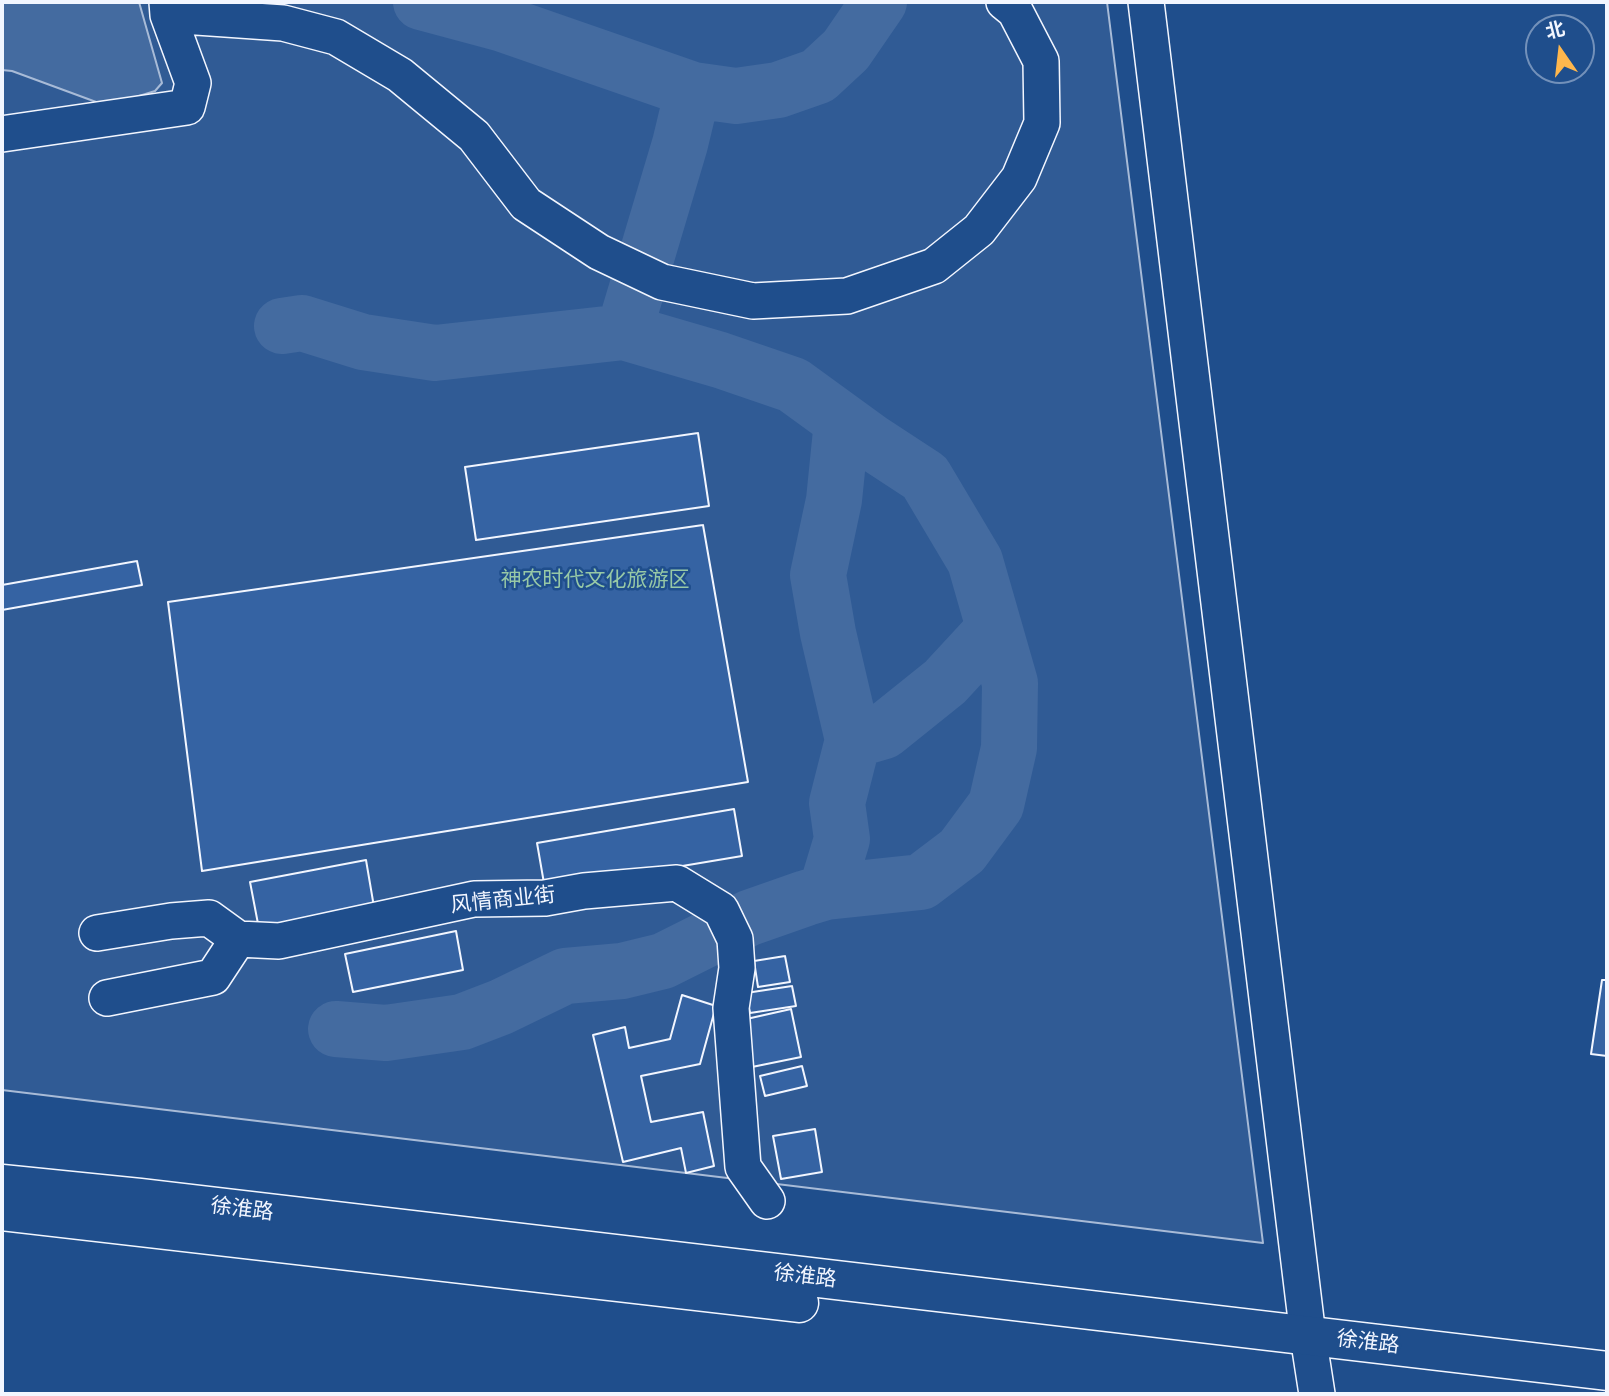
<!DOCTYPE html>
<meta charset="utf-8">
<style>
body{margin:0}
#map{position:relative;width:1609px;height:1396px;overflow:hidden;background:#1f4e8c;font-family:Signika,"Noto Sans SC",sans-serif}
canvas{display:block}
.frame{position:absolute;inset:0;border:4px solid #f2f6ff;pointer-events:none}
.north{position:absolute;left:1525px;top:14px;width:70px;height:70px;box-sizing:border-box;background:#1f4e8c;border:2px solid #7391ba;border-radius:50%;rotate:346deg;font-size:19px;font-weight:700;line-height:28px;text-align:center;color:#f2f6ff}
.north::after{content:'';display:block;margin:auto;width:24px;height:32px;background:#ffb74d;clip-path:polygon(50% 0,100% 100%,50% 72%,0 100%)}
</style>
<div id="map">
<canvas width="1609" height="1396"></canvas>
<div class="frame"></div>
<div class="north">北</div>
</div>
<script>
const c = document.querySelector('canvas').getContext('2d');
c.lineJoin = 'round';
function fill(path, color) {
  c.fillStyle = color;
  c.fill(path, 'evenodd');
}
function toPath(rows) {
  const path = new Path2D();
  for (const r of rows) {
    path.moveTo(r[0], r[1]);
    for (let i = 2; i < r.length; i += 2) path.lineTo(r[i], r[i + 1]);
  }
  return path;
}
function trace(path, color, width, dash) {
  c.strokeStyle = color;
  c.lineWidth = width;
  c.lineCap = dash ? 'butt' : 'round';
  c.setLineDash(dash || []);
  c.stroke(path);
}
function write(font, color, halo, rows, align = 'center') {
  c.font = font + ' Signika,"Noto Sans SC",sans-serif';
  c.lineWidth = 5;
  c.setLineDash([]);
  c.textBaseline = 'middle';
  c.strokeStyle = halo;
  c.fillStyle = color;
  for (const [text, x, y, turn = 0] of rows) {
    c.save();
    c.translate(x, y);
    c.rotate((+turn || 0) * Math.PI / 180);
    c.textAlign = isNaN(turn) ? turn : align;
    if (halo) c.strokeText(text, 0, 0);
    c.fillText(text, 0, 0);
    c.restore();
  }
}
const green = toPath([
 [2,2,1107,2,1263,1243,2,1090,2,2]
]);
const water = toPath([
 [2,2,139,2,162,83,155,91,107,106,12,71,2,70,2,2]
]);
const river = toPath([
 [421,2,503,24,693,90,736,96,778,90,818,76,846,50,879,2],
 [282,326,302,323,363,342,435,353,624,332,680,144,693,90],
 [853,740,884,731,945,682,994,629],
 [826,892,842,839,837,803,853,740,828,633,818,575,834,500,842,421],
 [336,1029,386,1033,462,1022,501,1007,565,976,622,971,663,961,749,918,806,898,826,892,921,882,962,851,996,805,1009,748,1010,683,975,561,925,477,870,441,793,385,720,360,624,332]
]);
const building = toPath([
 [698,433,709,506,476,540,465,467,698,433],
 [703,525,748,782,202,871,168,602,703,525],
 [137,561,142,585,2,610,2,585,137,561],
 [734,809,742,856,545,889,537,843,734,809],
 [366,860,374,907,259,929,250,882,366,860],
 [456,931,463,970,353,992,345,954,456,931],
 [785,956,790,982,758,987,754,961,785,956],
 [1602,980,1607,980,1607,1056,1591,1054,1602,980],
 [792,986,796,1006,750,1013,746,993,792,986],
 [682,995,716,1006,700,1064,641,1076,651,1122,703,1112,714,1166,686,1173,681,1148,623,1162,593,1035,625,1027,629,1048,670,1039,682,995],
 [791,1009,801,1057,752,1067,742,1020,791,1009],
 [802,1066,807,1086,765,1096,760,1076,802,1066],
 [815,1129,822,1172,781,1179,773,1136,815,1129]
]);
const minor = toPath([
 [1146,2,1308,1336,1317,1394],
 [168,15,283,23,336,37,400,75,474,136,526,204,599,252,662,282,753,301,847,296,934,266,979,230,1019,178,1042,123,1041,61,1015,11,1004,2],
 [2,134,187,107,193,83,168,15,167,2],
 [97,933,171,921,209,918,238,939,279,941,474,899,545,898,584,891,677,883,721,910,735,939,737,968,731,1008,743,1167,767,1201],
 [107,998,213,977,238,939]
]);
const major = toPath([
 [2,1184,140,1198,1607,1371],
 [2,1211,799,1303]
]);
const parkNames = [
 ["神农时代文化旅游区",595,580]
];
const streetNames = [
 ["风情商业街",503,901,-6],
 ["徐淮路",242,1210,7],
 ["徐淮路",805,1277,7],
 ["徐淮路",1368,1343,7]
];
fill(green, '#305b95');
trace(green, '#a8bbd7', 2);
fill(water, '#446ba0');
trace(water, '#a8bbd7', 2);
trace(river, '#446ba0', 56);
fill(building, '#3563a3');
trace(building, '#f2f6ff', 2);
trace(minor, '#f2f6ff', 38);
trace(major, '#f2f6ff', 41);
trace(minor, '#1f4e8c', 35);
trace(major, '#1f4e8c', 38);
write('21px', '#97c8a6', '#1f4e8c', parkNames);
write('21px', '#f2f6ff', '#1f4e8c', streetNames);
</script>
